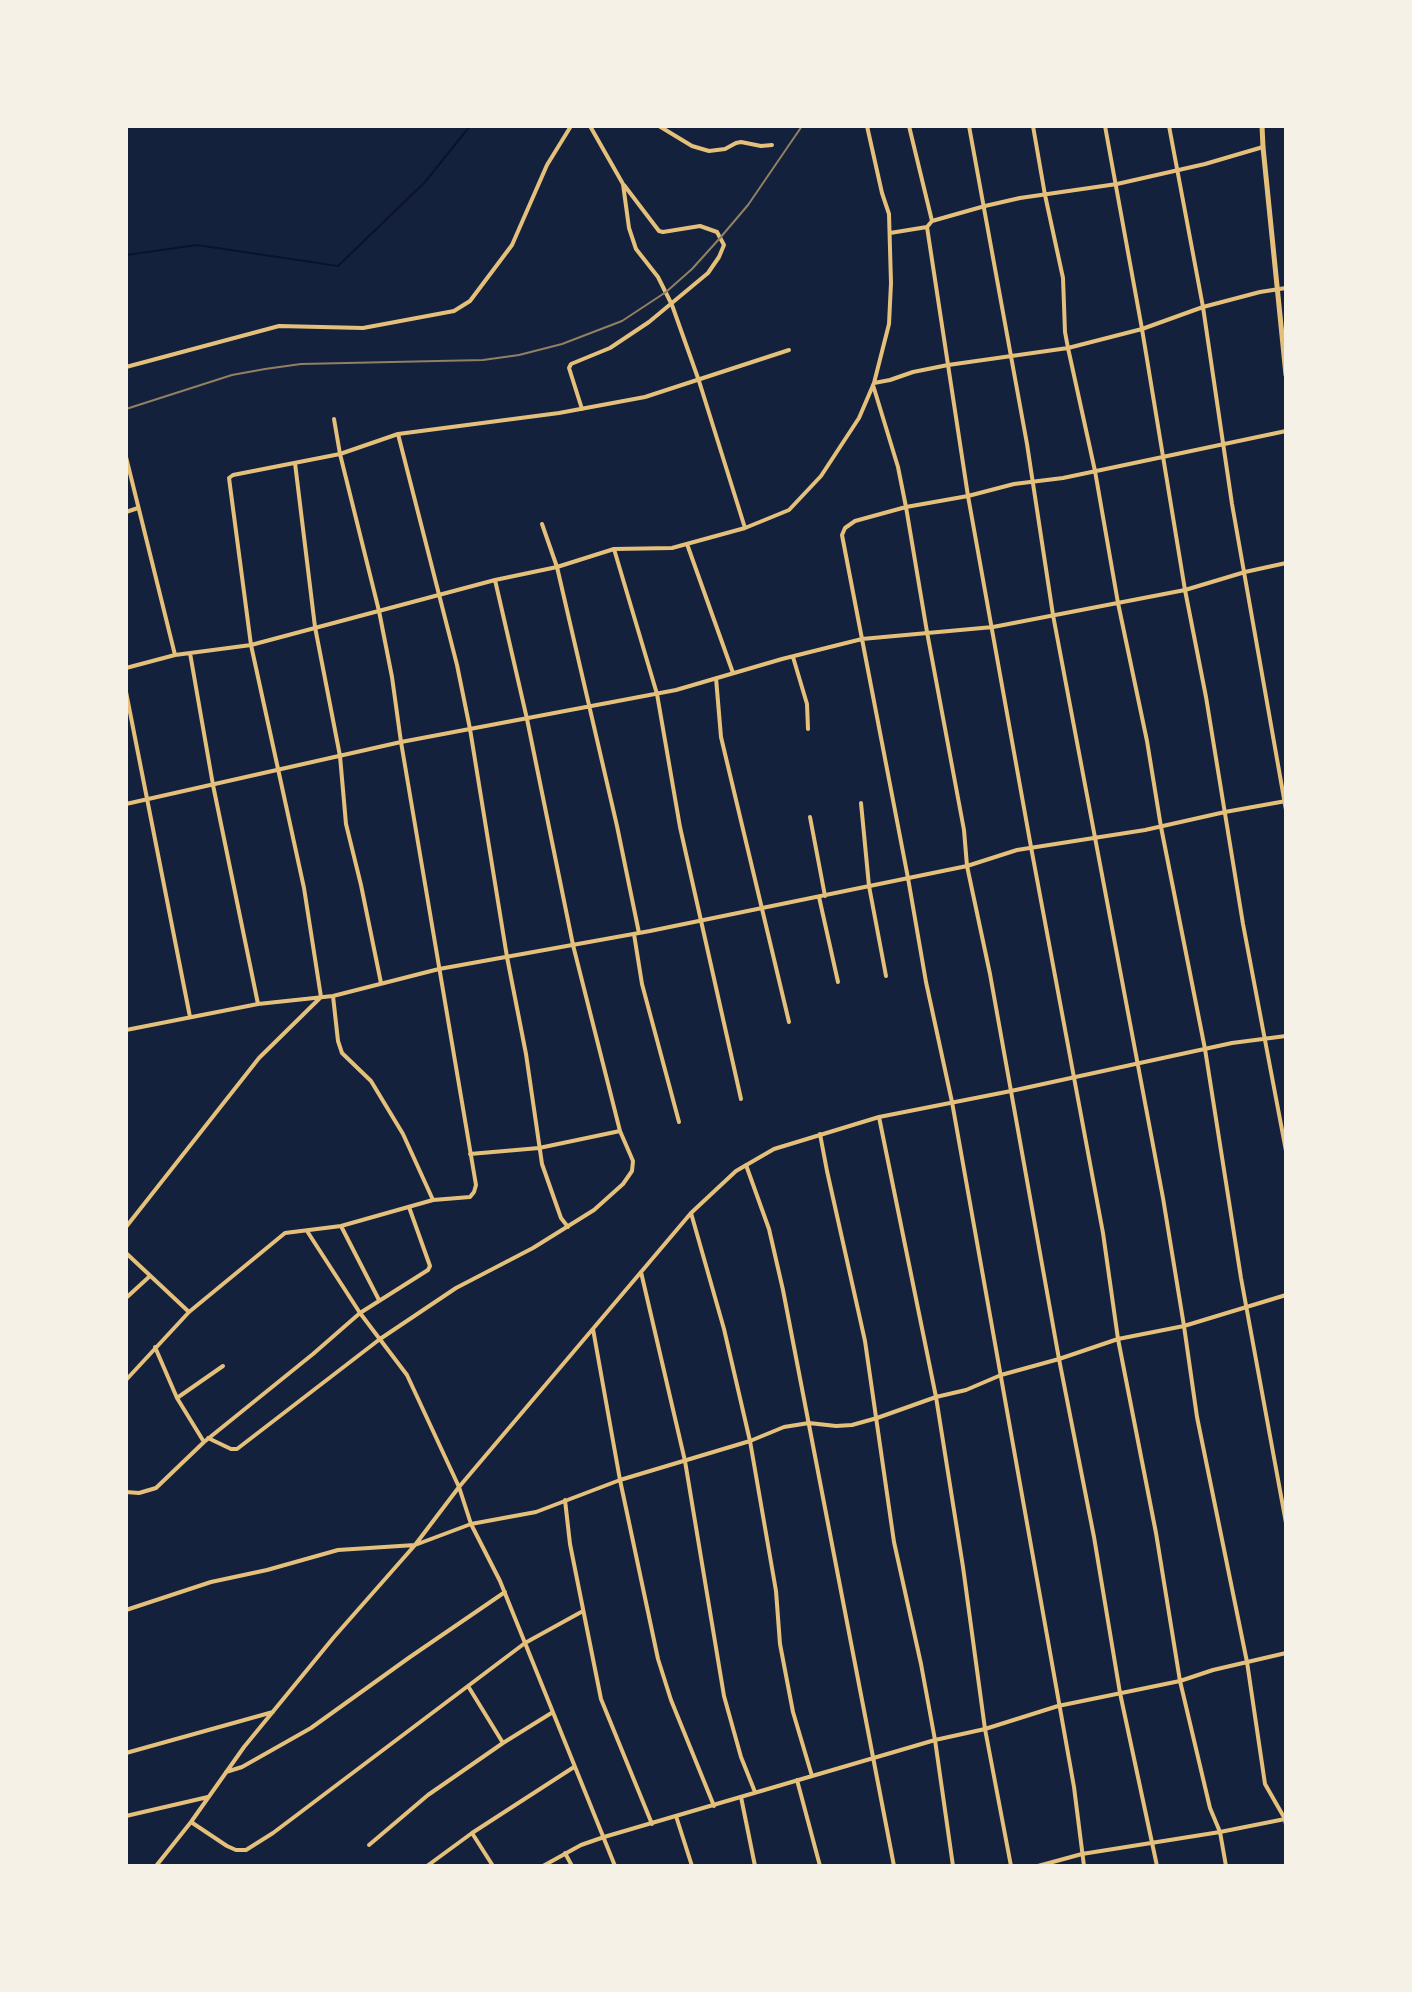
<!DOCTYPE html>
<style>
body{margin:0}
#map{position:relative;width:1412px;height:1992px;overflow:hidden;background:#14213d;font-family:"DM Sans",sans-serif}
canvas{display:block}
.frame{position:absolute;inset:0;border:128px solid #f6f1e7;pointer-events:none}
</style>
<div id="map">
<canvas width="1412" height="1992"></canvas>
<div class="frame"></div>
</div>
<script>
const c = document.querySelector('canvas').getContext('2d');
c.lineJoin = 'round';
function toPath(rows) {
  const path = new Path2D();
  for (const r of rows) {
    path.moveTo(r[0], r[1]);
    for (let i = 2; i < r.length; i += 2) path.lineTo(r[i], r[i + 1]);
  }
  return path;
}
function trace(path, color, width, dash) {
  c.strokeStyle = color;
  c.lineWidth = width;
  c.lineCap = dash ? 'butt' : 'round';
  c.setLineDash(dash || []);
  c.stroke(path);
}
const stream = toPath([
 [126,255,197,245,338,266,425,182,470,126]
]);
const minor = toPath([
 [590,126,623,184,629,228,636,249,658,277,672,305,699,381,745,528],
 [659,126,692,146,709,151,725,149,736,143,741,142,761,146,772,145],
 [909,126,932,221],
 [969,126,1027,444,1053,615,1163,1198,1184,1326,1197,1417,1247,1662,1265,1784,1285,1819,1286,1825],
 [1033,126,1045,195,1063,278,1065,332,1068,348,1095,471,1118,603,1147,741,1161,827,1205,1049,1241,1278,1286,1523],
 [1105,126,1142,329,1185,590,1206,697,1243,924,1286,1151],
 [1169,126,1203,307,1232,504,1286,810],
 [927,227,968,496,1031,847,1103,1233,1118,1339,1156,1533,1180,1681,1210,1808,1220,1832,1226,1866],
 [890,233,927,227,932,221,985,206,1020,198,1117,184,1205,164,1263,147],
 [126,367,279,326,363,328,454,311,470,301,512,245,547,165,571,126],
 [874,383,890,380,913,372,948,365,1068,348,1142,329,1203,307,1260,292,1286,288],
 [873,385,898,467,906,507,927,632,964,830,967,866,990,974,1059,1359,1094,1537,1120,1693,1157,1866],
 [582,409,569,368,571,364,610,348,649,322,708,273,719,257,724,245,717,232,700,226,663,232,659,231,624,185],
 [398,434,457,665,470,729,507,957,526,1054,542,1164,561,1218,568,1227],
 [126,457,175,655],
 [295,463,315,627,340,756,346,824,361,885,381,983],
 [126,512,138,508],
 [542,524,557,567,617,826,639,933],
 [687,544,733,673],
 [614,549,657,694,680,827,741,1099],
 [190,653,213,785,258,1004],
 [793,657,807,704,808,729],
 [126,668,175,655,251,645,495,580,557,567,614,549,672,548,745,528,789,510,821,476,859,418,874,383,889,324,891,283,889,214,882,193,867,126],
 [716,678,721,737,789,1022],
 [126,692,190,1017],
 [861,803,869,886,886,976],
 [126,804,401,742,392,677,379,611,340,454,334,419],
 [810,817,825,896],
 [819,897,838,982],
 [634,934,642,984,679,1122],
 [333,996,338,1041,342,1053,371,1081,403,1134,433,1200],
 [126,1030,258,1004,333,996,439,969,650,931,967,866,1017,850,1145,830,1225,812,1286,801],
 [879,1117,936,1397,963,1567,985,1729,1011,1866],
 [820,1134,827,1171,865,1341,894,1542,921,1664,935,1740,953,1866],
 [470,1154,539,1148,620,1131],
 [746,1165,769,1229,783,1290,894,1866],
 [691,1213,724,1329,750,1441,776,1591,780,1644,793,1712,812,1776],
 [341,1226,379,1300],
 [126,1227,259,1058,321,997,304,888,251,645,229,478,233,475,340,454,398,434,559,413,645,397,789,350],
 [307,1231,360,1313,407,1375,459,1487,471,1524,500,1581,615,1866],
 [126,1253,189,1312],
 [641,1272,685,1461,724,1696,741,1757,755,1792],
 [126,1298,150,1276],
 [593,1329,620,1480,658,1659,671,1700,714,1806],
 [155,1347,177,1398,204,1442],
 [126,1380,189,1312,285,1233,341,1226,433,1200,470,1197,474,1192,476,1185,401,742,676,690,782,659,862,639,842,535,845,528,855,521,906,507,968,496,1014,484,1063,478,1286,431],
 [177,1398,223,1366],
 [208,1438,231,1449,237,1449,380,1339,456,1288,533,1248,594,1210,623,1184,632,1171,633,1161,620,1131,573,945,527,719,495,580],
 [126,1492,139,1493,156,1488,204,1442,313,1354,360,1313,428,1270,430,1266,409,1207],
 [565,1500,570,1544,601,1699,652,1824],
 [126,1610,211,1582,267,1570,338,1550,415,1545,471,1524,536,1512,620,1480,750,1441,784,1427,809,1423,836,1426,852,1425,877,1418,936,1397,966,1390,1001,1375,1059,1359,1118,1339,1184,1326,1286,1295],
 [468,1686,503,1743],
 [126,1753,273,1712],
 [226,1772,242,1767,311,1728,410,1657,505,1592],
 [797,1780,820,1866],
 [741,1797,755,1866],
 [126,1816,208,1797],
 [676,1816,692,1866],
 [191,1822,227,1846,236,1850,246,1850,273,1833,525,1643,583,1611],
 [472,1833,493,1866],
 [369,1845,428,1795,503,1743,553,1712],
 [565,1853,572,1866],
 [156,1866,191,1822,244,1747,334,1637,415,1545,459,1487,691,1213,736,1171,774,1149,879,1117,1011,1091,1232,1043,1286,1036],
 [427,1866,472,1833,574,1767],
 [543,1866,581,1845,604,1837,935,1740,985,1729,1058,1706,1180,1681,1213,1670,1286,1653],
 [1038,1866,1082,1854,1220,1832,1285,1819],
 [1084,1866,1074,1787,952,1102,926,982,908,878,862,639,993,627,1185,590,1245,572,1286,563]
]);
const tertiary = toPath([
 [1262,126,1263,147,1286,375]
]);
const rail = toPath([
 [126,409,232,375,265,369,301,364,483,360,519,355,562,344,622,321,666,292,692,269,720,238,748,205,802,126]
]);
trace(stream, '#0b132b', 2);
trace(minor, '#e5c07b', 4);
trace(tertiary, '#e5c07b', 5);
trace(rail, '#918062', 2);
</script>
